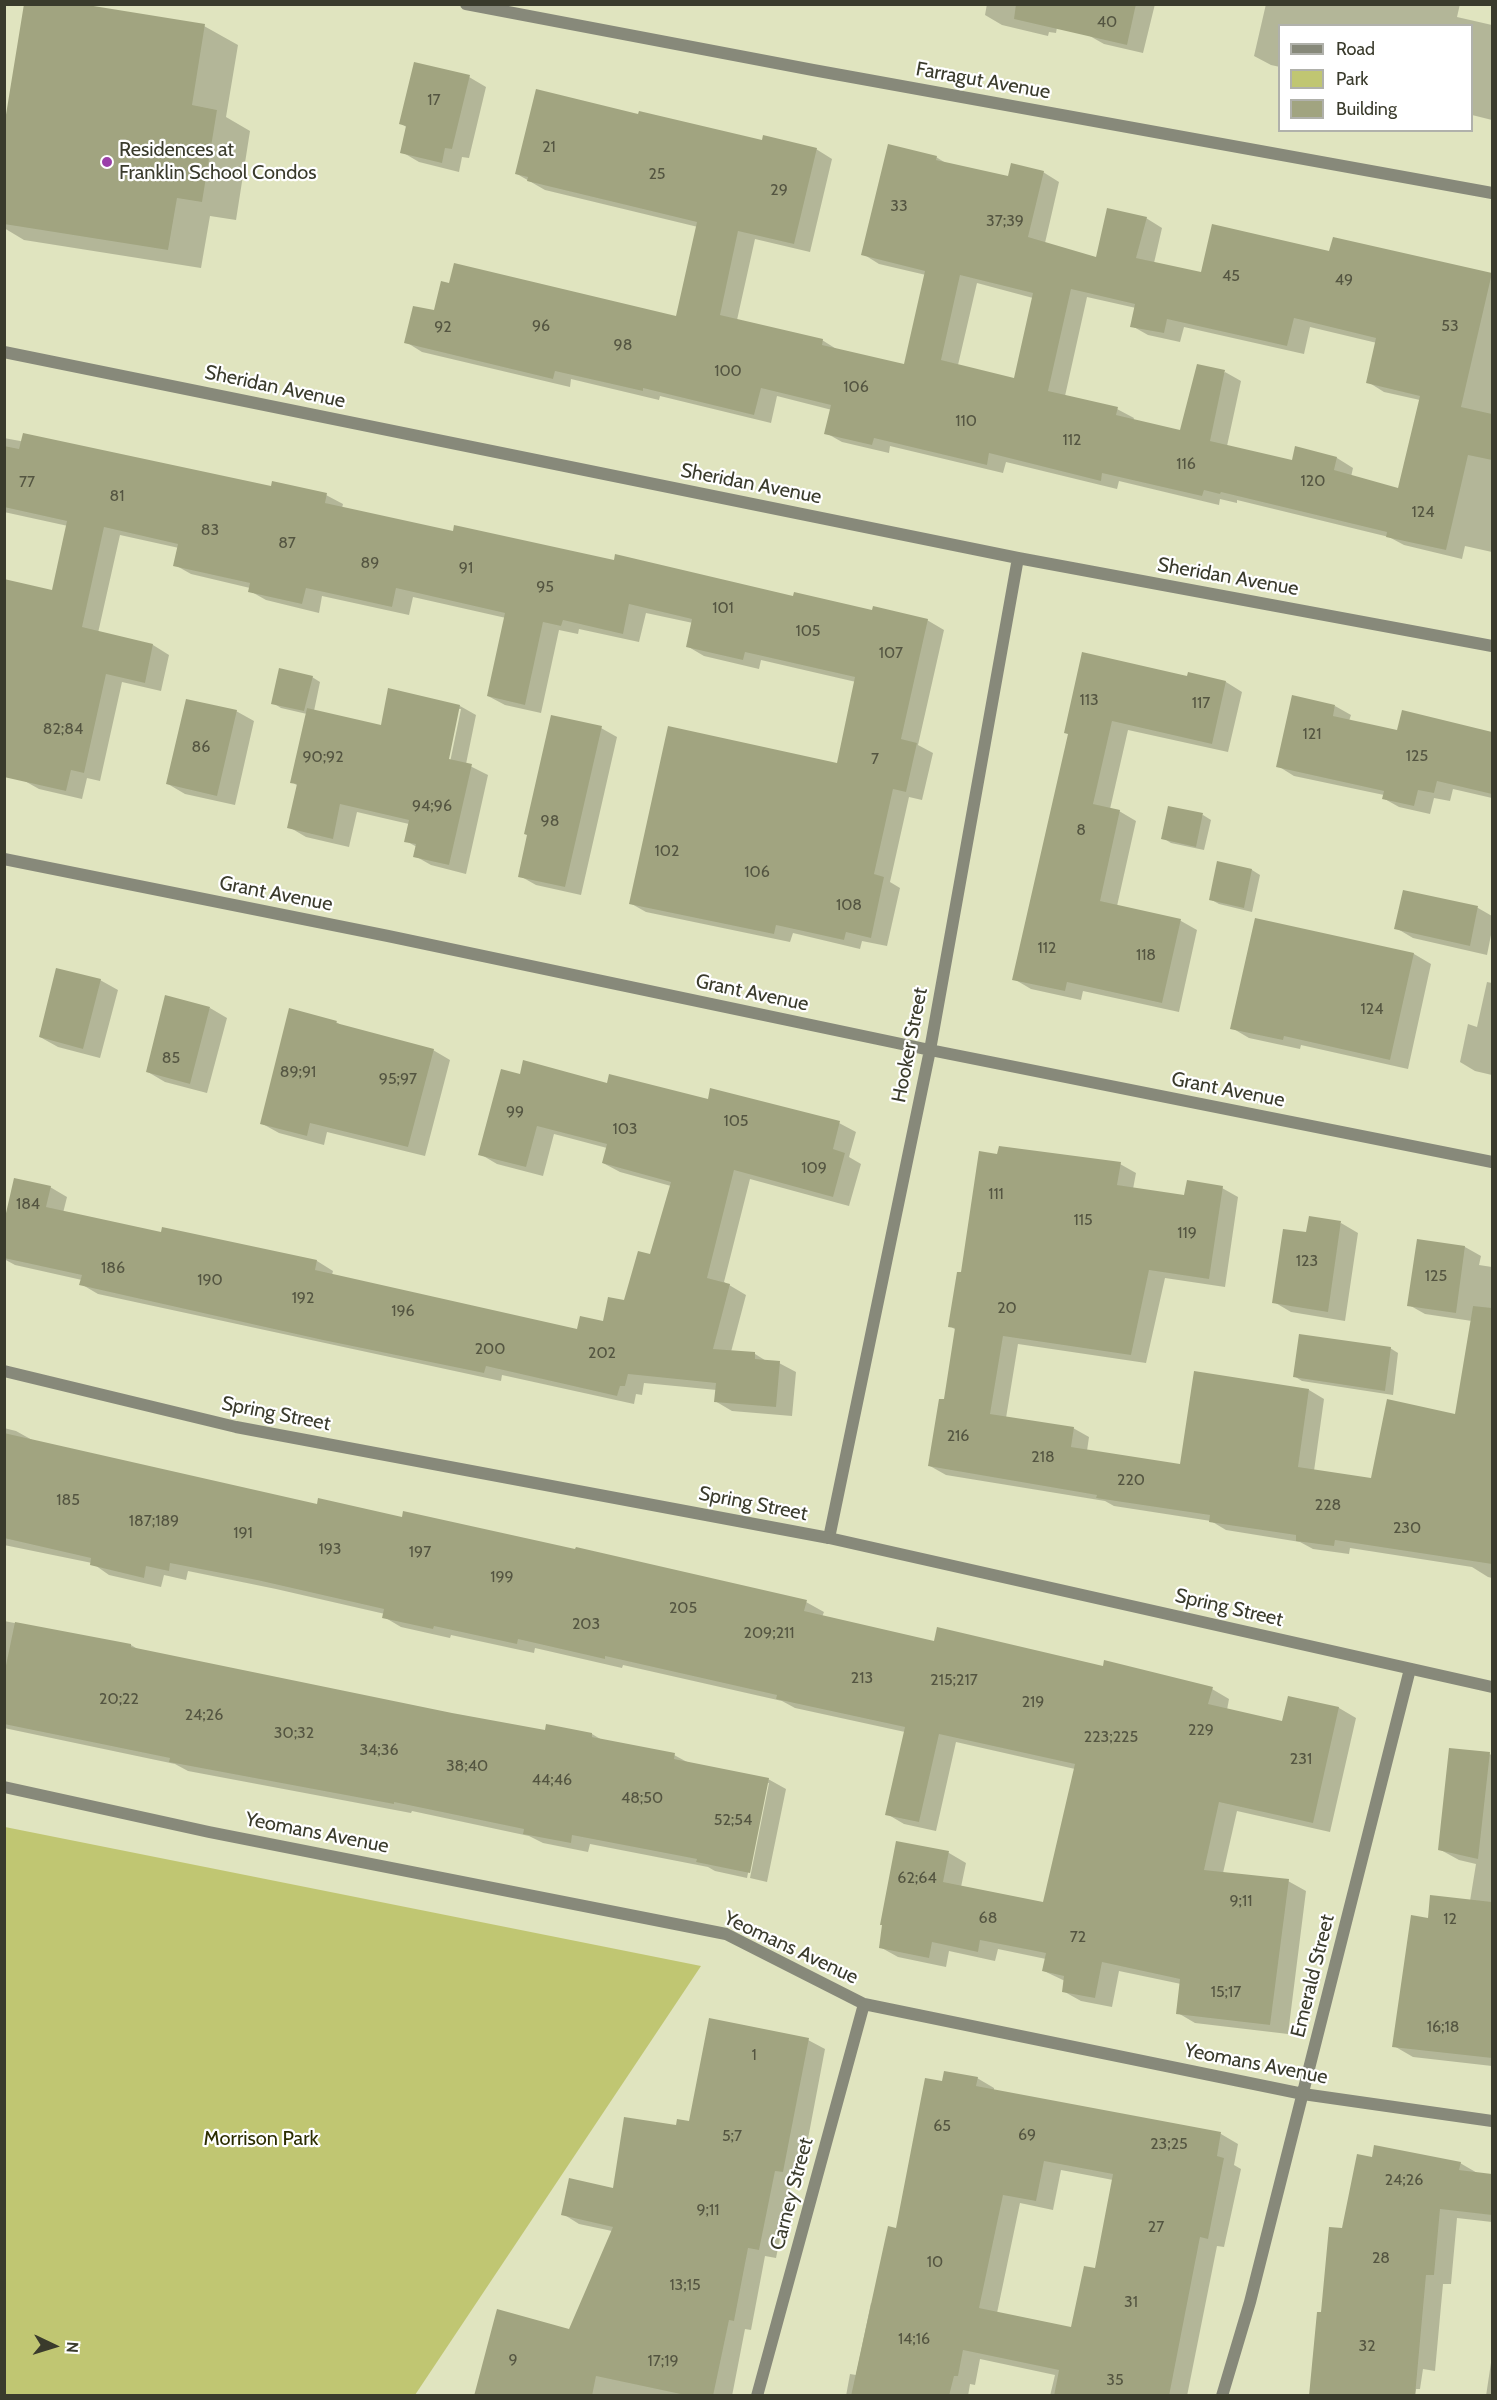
<!DOCTYPE html>
<style>
body{margin:0}
#map{position:relative;width:1497px;height:2400px;overflow:hidden;background:#e0e4bf;font-family:Cabin,sans-serif}
canvas{display:block}
.frame{position:absolute;inset:0;border:6px solid #3a3b2c;pointer-events:none}
.legend{position:absolute;left:1278px;top:24px;width:195px;height:108px;box-sizing:border-box;background:#fff;border:2px solid #b0b1ab;margin:0;padding:8px 10px;list-style:none;font-size:18px;color:#3a3b2c}
.legend li{display:flex;align-items:center;gap:12px;height:30px}
.legend b{width:30px;border:2px solid #b0b1ab}
.north{position:absolute;left:24px;top:2316px;width:60px;height:60px;-webkit-text-stroke:4px #fff;paint-order:stroke;rotate:94deg;font-size:16px;font-weight:700;line-height:24px;text-align:center;color:#3a3b2c}
.north::after{content:'';display:block;margin:auto;width:21px;height:27px;background:#3a3b2c;clip-path:polygon(50% 0,100% 100%,50% 72%,0 100%)}
</style>
<div id="map">
<canvas width="1497" height="2400"></canvas>
<div class="frame"></div>
<ul class="legend">
<li><b style="height:8px;background:#87897a"></b>Road</li>
<li><b style="height:16px;background:#c0c672"></b>Park</li>
<li><b style="height:16px;background:#a1a480"></b>Building</li>
</ul>
<div class="north">N</div>
</div>
<script>
const c = document.querySelector('canvas').getContext('2d');
c.lineJoin = 'round';
function fill(path, color) {
  c.fillStyle = color;
  c.fill(path, 'evenodd');
}
function toPath(rows) {
  const path = new Path2D();
  for (const r of rows) {
    path.moveTo(r[0], r[1]);
    for (let i = 2; i < r.length; i += 2) path.lineTo(r[i], r[i + 1]);
  }
  return path;
}
function trace(path, color, width, dash) {
  c.strokeStyle = color;
  c.lineWidth = width;
  c.lineCap = dash ? 'butt' : 'round';
  c.setLineDash(dash || []);
  c.stroke(path);
}
function write(font, color, halo, rows, align = 'center') {
  c.font = font + ' Cabin,sans-serif';
  c.lineWidth = 4.5;
  c.setLineDash([]);
  c.textBaseline = 'middle';
  c.strokeStyle = halo;
  c.fillStyle = color;
  for (const [text, x, y, turn = 0] of rows) {
    c.save();
    c.translate(x, y);
    c.rotate((+turn || 0) * Math.PI / 180);
    c.textAlign = isNaN(turn) ? turn : align;
    if (halo) c.strokeText(text, 0, 0);
    c.fillText(text, 0, 0);
    c.restore();
  }
}
const green = toPath([
 [5,1827,701,1966,415,2395,5,2395]
]);
const shadow = toPath([
 [987,4,1061,4,1056,33,1049,32,1048,36,1002,25,985,15],
 [1095,4,1155,4,1143,53,1104,44,1088,35],
 [1266,4,1460,4,1457,17,1492,25,1492,120,1472,115,1472,26,1280,26,1280,67,1271,65,1254,56],
 [204,26,238,45,226,117,250,131,236,220,210,216,201,268,24,240,4,228,4,136],
 [469,77,486,87,469,158,462,157,459,172,419,162,402,152,408,128,400,123],
 [639,116,763,142,816,149,832,159,810,252,755,239,737,320,822,340,838,350,905,366,926,275,879,264,863,254,936,157,949,165,1009,178,1043,172,1059,182,1045,243,1097,259,1146,218,1162,228,1154,263,1202,274,1330,253,1334,239,1492,276,1492,552,1465,546,1462,559,1404,545,1389,537,1237,500,1237,503,1220,499,1219,505,1119,481,1117,489,1006,462,1003,473,890,446,889,453,842,442,826,433,832,410,777,396,771,423,660,396,659,400,571,379,570,387,422,352,406,342,435,312,677,318,698,227,545,190,517,174],
 [977,283,1033,298,1015,380,958,365],
 [1087,297,1136,308,1132,326,1148,335,1180,342,1184,327,1304,354,1310,327,1377,343,1368,382,1384,392,1420,400,1399,490,1351,477,1353,468,1337,458,1296,448,1293,462,1227,446,1241,381,1225,372,1181,432,1133,421,1134,418,1117,409,1065,396],
 [4,438,273,488,326,495,343,504,342,508,454,533,794,598,927,620,944,630,918,745,933,753,922,800,909,797,890,882,900,888,887,946,862,941,860,949,793,933,790,942,646,912,630,903,838,765,856,682,761,660,759,669,704,656,687,646,693,623,646,613,639,642,579,629,578,634,559,630,541,713,505,705,488,696,506,618,413,597,409,615,322,596,319,613,266,600,250,591,250,588,191,574,175,565,179,548,120,535,98,633,153,645,169,655,161,691,122,682,100,781,87,778,82,799,39,789,23,780,53,591,68,526,4,512],
 [312,677,320,682,314,711,382,726,389,690,460,706,476,715,466,764,488,775,466,874,431,865,415,856,417,847,406,841,409,824,357,812,349,847,306,837,289,827,298,786,292,782,307,714,281,708,273,703],
 [458,709,461,709,449,767,446,766],
 [1189,677,1226,682,1242,692,1228,752,1128,730,1110,809,1119,811,1136,821,1117,906,1181,921,1197,930,1179,1012,1083,991,1081,1000,1031,989,1014,979,1069,734],
 [1335,706,1351,715,1349,721,1492,754,1492,798,1453,789,1450,801,1434,798,1430,814,1399,807,1383,798,1384,795,1294,776,1278,766],
 [236,711,254,721,235,805,185,794,168,784],
 [601,728,617,737,581,895,536,885,520,876],
 [1203,815,1211,820,1204,850,1171,843,1163,838],
 [1218,863,1252,870,1260,875,1252,912,1219,904,1210,899],
 [1404,892,1478,908,1492,916,1492,930,1487,955,1413,938,1396,928],
 [1256,920,1414,954,1431,964,1408,1069,1301,1045,1300,1049,1249,1038,1232,1028],
 [100,980,118,990,100,1058,58,1047,40,1037],
 [1487,982,1492,983,1492,1075,1475,1071,1460,1062,1468,1024,1477,1027],
 [210,1008,227,1018,207,1093,165,1082,148,1072],
 [336,1022,344,1027,433,1050,450,1060,425,1156,327,1132,324,1145,279,1133,261,1123],
 [521,1076,608,1085,709,1100,839,1123,856,1132,849,1157,861,1164,849,1206,750,1179,724,1282,746,1295,731,1352,755,1354,768,1362,779,1363,796,1372,792,1416,732,1411,715,1401,717,1390,644,1383,642,1395,636,1394,634,1404,502,1375,501,1381,98,1294,81,1284,82,1280,15,1265,4,1259,4,1229,50,1187,67,1197,63,1213,163,1233,164,1229,317,1261,333,1271,332,1275,579,1331,604,1323,626,1302,651,1256,671,1186,620,1172,603,1163,607,1148,554,1134,543,1176,497,1164,480,1154],
 [999,1155,1120,1164,1136,1173,1133,1189,1186,1197,1222,1188,1238,1197,1225,1287,1165,1278,1146,1363,1018,1344,1006,1418,1073,1428,1089,1437,1087,1451,1181,1465,1309,1390,1324,1399,1314,1471,1372,1480,1457,1416,1472,1321,1425,1314,1409,1305,1418,1240,1465,1247,1481,1256,1479,1265,1492,1267,1492,1578,1488,1577,1472,1567,1350,1548,1349,1554,1313,1549,1300,1542,1226,1530,1211,1521,1114,1506,1105,1501,946,1475,930,1466,945,1401,956,1330,950,1326,962,1274],
 [1341,1223,1358,1233,1345,1321,1291,1312,1274,1302],
 [1390,1348,1398,1353,1393,1395,1302,1381,1294,1376],
 [4,1428,16,1431,34,1441,318,1506,806,1602,824,1612,822,1617,935,1642,1104,1667,1212,1689,1229,1699,1227,1710,1283,1723,1289,1698,1339,1708,1356,1718,1330,1832,1237,1811,1223,1873,1288,1881,1306,1891,1288,2034,1195,2023,1178,2013,1181,1984,1119,1971,1112,2007,1081,2001,1063,1991,1065,1981,1044,1971,1046,1959,998,1949,995,1961,949,1951,946,1967,898,1957,880,1947,897,1843,949,1853,966,1863,961,1887,1044,1904,1075,1769,956,1742,936,1831,904,1824,887,1814,905,1732,795,1708,782,1701,623,1665,622,1668,535,1648,534,1653,451,1635,450,1638,401,1627,384,1617,385,1614,276,1589,188,1571,186,1580,164,1575,161,1587,109,1575,92,1563,4,1545],
 [4,1621,131,1645,141,1651,452,1715,546,1732,592,1734,602,1740,674,1755,689,1763,768,1779,786,1789,767,1882,750,1878,769,1783,766,1783,747,1878,715,1871,708,1867,590,1844,588,1852,543,1843,529,1836,412,1811,411,1813,188,1771,175,1764,4,1728],
 [1489,1754,1492,1755,1492,2066,1413,2057,1394,2046,1429,1919,1470,1901,1476,1864,1459,1860,1439,1849],
 [808,2040,825,2049,800,2181,792,2179,776,2258,765,2256,751,2330,745,2329,732,2396,476,2396,570,2330,612,2231,579,2224,563,2214,614,2190,677,2127,691,2123],
 [977,2078,994,2088,994,2091,1221,2134,1238,2144,1234,2165,1241,2169,1224,2247,1217,2246,1187,2396,1050,2396,1055,2375,980,2359,975,2385,970,2384,968,2396,846,2396,850,2374,856,2375,871,2303,874,2304,943,2083],
 [1061,2170,1113,2180,1096,2269,1072,2329,997,2313,1020,2203,1053,2210],
 [1373,2159,1460,2163,1479,2174,1492,2176,1492,2222,1457,2218,1451,2284,1443,2284,1435,2371,1423,2369,1420,2389,1416,2389,1415,2396,1323,2314,1343,2229],
 [1492,2356,1492,2396,1486,2396]
]);
const building = toPath([
 [24,4,81,4,205,24,192,105,217,110,202,202,177,198,168,250,4,224,4,127],
 [1016,4,1136,4,1127,45,1014,19],
 [414,62,470,75,452,149,445,148,442,163,400,153,406,126,399,124],
 [536,89,638,114,639,111,762,140,763,135,817,148,794,244,738,231,720,315,823,339,822,345,904,364,925,271,861,255,888,144,937,156,936,160,1008,176,1011,163,1044,171,1028,237,1096,257,1107,208,1147,217,1136,258,1201,272,1212,224,1329,251,1333,237,1492,273,1461,407,1492,414,1492,460,1468,455,1446,550,1386,537,1387,532,1221,492,1220,494,1204,490,1202,496,1102,473,1101,481,989,453,987,465,874,438,872,445,824,434,831,405,761,388,754,415,643,388,643,391,555,371,553,379,404,343,413,306,434,310,441,281,449,283,454,263,676,316,697,222,527,181,528,177,515,174],
 [960,275,1033,293,1014,378,941,360],
 [1071,289,1135,304,1130,327,1164,333,1167,319,1287,346,1294,318,1376,338,1366,383,1420,396,1398,488,1334,470,1337,457,1295,446,1292,460,1210,441,1225,370,1197,364,1180,430,1116,415,1118,407,1048,391],
 [23,433,271,486,272,481,327,493,325,503,453,531,454,525,614,560,615,554,793,596,794,592,872,610,873,606,928,619,901,739,917,743,906,792,893,789,874,874,884,877,871,938,846,932,844,940,776,925,774,934,629,904,668,726,837,763,855,677,745,652,743,660,686,647,692,619,629,604,623,634,563,620,561,626,543,622,525,705,487,696,505,613,396,588,392,607,306,588,302,604,248,592,250,583,173,566,178,544,104,527,82,627,153,644,145,683,106,674,84,773,71,770,66,791,4,777,4,579,52,590,67,521,4,507,4,446,19,449],
 [1082,652,1187,676,1188,672,1226,681,1212,744,1112,721,1093,804,1120,810,1100,901,1181,919,1162,1003,1067,982,1065,991,1012,980,1068,734,1064,733],
 [279,668,313,676,304,711,271,704],
 [388,688,460,705,449,759,472,764,449,865,413,857,416,844,404,842,409,820,340,804,333,839,287,828,297,784,290,783,307,708,381,725],
 [1292,695,1335,705,1333,716,1397,730,1402,710,1492,732,1492,794,1437,781,1434,793,1418,790,1414,806,1382,799,1384,791,1276,767],
 [186,699,237,710,217,796,166,784],
 [551,715,602,726,565,887,518,877,527,835,524,834],
 [1168,806,1203,813,1196,847,1161,839],
 [1217,861,1252,869,1244,908,1209,900],
 [1403,890,1478,906,1470,946,1394,929],
 [1255,918,1414,953,1390,1060,1284,1036,1283,1040,1230,1029],
 [56,968,101,979,83,1049,39,1037],
 [165,995,210,1007,190,1084,146,1072],
 [289,1008,337,1021,336,1023,434,1049,408,1147,310,1123,307,1136,260,1124],
 [523,1060,607,1083,609,1074,708,1099,710,1088,840,1121,833,1149,845,1153,833,1197,734,1170,707,1278,730,1284,713,1349,755,1352,755,1359,780,1361,776,1407,714,1402,716,1383,628,1374,625,1386,620,1386,617,1396,486,1366,484,1373,323,1340,79,1285,82,1275,4,1258,4,1222,14,1178,51,1186,46,1207,161,1232,162,1227,317,1260,315,1270,577,1329,580,1316,603,1321,608,1297,624,1300,638,1251,650,1254,671,1182,602,1163,607,1144,537,1126,526,1167,478,1155,501,1069,520,1074],
 [999,1146,1121,1162,1117,1185,1184,1195,1187,1180,1223,1186,1209,1279,1149,1270,1131,1355,1003,1336,990,1414,1074,1427,1071,1447,1180,1464,1194,1371,1309,1389,1298,1467,1371,1478,1387,1399,1455,1414,1473,1306,1492,1308,1492,1564,1335,1540,1334,1546,1296,1541,1296,1535,1209,1522,1210,1515,1096,1498,1097,1495,928,1466,939,1399,944,1399,955,1328,948,1327,957,1272,961,1272,979,1151,997,1154],
 [1309,1216,1341,1221,1328,1312,1272,1303,1283,1229,1306,1232],
 [1417,1239,1465,1246,1456,1313,1407,1306],
 [1299,1334,1391,1347,1385,1391,1293,1377],
 [4,1433,317,1504,318,1498,402,1517,403,1511,575,1549,576,1547,807,1600,804,1611,934,1641,937,1627,1103,1666,1104,1660,1213,1687,1208,1704,1282,1721,1288,1696,1339,1707,1313,1823,1219,1802,1204,1870,1289,1879,1270,2025,1176,2014,1180,1979,1102,1962,1095,1998,1062,1992,1064,1976,1042,1971,1046,1953,980,1940,978,1952,932,1942,929,1958,879,1948,882,1925,880,1925,896,1841,949,1851,943,1882,1043,1902,1075,1764,939,1734,919,1822,885,1815,905,1727,776,1699,777,1695,605,1656,605,1659,518,1639,517,1644,434,1626,433,1629,382,1618,384,1609,257,1580,170,1563,169,1571,146,1566,144,1578,90,1565,91,1558,4,1538],
 [15,1622,131,1644,131,1647,452,1713,545,1730,546,1724,592,1733,592,1737,675,1753,674,1759,769,1778,750,1873,696,1862,697,1859,572,1835,571,1843,523,1834,524,1829,394,1802,394,1804,169,1762,170,1758,4,1724,4,1675],
 [1449,1748,1490,1752,1478,1859,1438,1850],
 [1430,1895,1492,1902,1492,2058,1392,2047,1411,1915,1428,1918],
 [709,2018,809,2038,783,2172,775,2171,759,2250,748,2248,734,2321,729,2320,713,2396,690,2396,596,2376,592,2396,474,2396,497,2309,569,2329,613,2227,561,2215,569,2178,613,2188,624,2117,676,2125,677,2119,689,2121],
 [944,2071,978,2077,976,2086,1221,2132,1217,2156,1224,2158,1208,2239,1200,2237,1169,2396,1054,2396,1059,2370,963,2350,958,2376,954,2376,949,2396,851,2396,888,2226,896,2228,925,2078,942,2081],
 [1044,2161,1113,2174,1095,2268,1084,2266,1071,2327,979,2308,1003,2195,1036,2201],
 [1374,2145,1461,2162,1459,2170,1492,2174,1492,2215,1440,2209,1434,2275,1426,2275,1415,2396,1309,2396,1317,2312,1321,2312,1329,2227,1342,2228,1357,2154,1372,2157]
]);
const minor = toPath([
 [466,4,813,70,1492,193],
 [4,352,1018,558,1492,646],
 [4,859,388,936,930,1050,1492,1162],
 [829,1538,930,1050,1018,558],
 [4,1787,209,1832,726,1934,864,2004,1303,2094,1492,2121],
 [757,2396,864,2004],
 [1222,2396,1250,2302,1410,1669]
]);
const tertiary = toPath([
 [4,1371,236,1427,829,1538,1492,1687]
]);
const markers = [
 [107,162,6,"#9b3fa9"]
];
const numberNames = [
 ["40",1107,22],
 ["17",434,100],
 ["21",549,147],
 ["25",657,174],
 ["29",779,190],
 ["33",899,206],
 ["37;39",1005,221],
 ["45",1231,276],
 ["49",1344,280],
 ["96",541,326],
 ["53",1450,326],
 ["92",443,327],
 ["98",623,345],
 ["100",728,371],
 ["106",856,387],
 ["110",966,421],
 ["112",1072,440],
 ["116",1186,464],
 ["120",1313,481],
 ["77",27,482],
 ["81",117,496],
 ["124",1423,512],
 ["83",210,530],
 ["87",287,543],
 ["89",370,563],
 ["91",466,568],
 ["95",545,587],
 ["101",723,608],
 ["105",808,631],
 ["107",891,653],
 ["113",1089,700],
 ["117",1201,703],
 ["82;84",63,729],
 ["121",1312,734],
 ["86",201,747],
 ["125",1417,756],
 ["90;92",323,757],
 ["7",875,759],
 ["94;96",432,806],
 ["98",550,821],
 ["8",1081,830],
 ["102",667,851],
 ["106",757,872],
 ["108",849,905],
 ["112",1047,948],
 ["118",1146,955],
 ["124",1372,1009],
 ["85",171,1058],
 ["89;91",298,1072],
 ["95;97",398,1079],
 ["99",515,1112],
 ["105",736,1121],
 ["103",625,1129],
 ["109",814,1168],
 ["111",996,1194],
 ["184",28,1204],
 ["115",1083,1220],
 ["119",1187,1233],
 ["123",1307,1261],
 ["186",113,1268],
 ["125",1436,1276],
 ["190",210,1280],
 ["192",303,1298],
 ["20",1007,1308],
 ["196",403,1311],
 ["200",490,1349],
 ["202",602,1353],
 ["216",958,1436],
 ["218",1043,1457],
 ["220",1131,1480],
 ["185",68,1500],
 ["228",1328,1505],
 ["187;189",154,1521],
 ["230",1407,1528],
 ["191",243,1533],
 ["193",330,1549],
 ["197",420,1552],
 ["199",502,1577],
 ["205",683,1608],
 ["203",586,1624],
 ["209;211",769,1633],
 ["213",862,1678],
 ["215;217",954,1680],
 ["20;22",119,1699],
 ["219",1033,1702],
 ["24;26",204,1715],
 ["229",1201,1730],
 ["30;32",294,1733],
 ["223;225",1111,1737],
 ["34;36",379,1750],
 ["231",1301,1759],
 ["38;40",467,1766],
 ["44;46",552,1780],
 ["48;50",642,1798],
 ["52;54",733,1820],
 ["62;64",917,1878],
 ["9;11",1241,1901],
 ["68",988,1918],
 ["12",1450,1919],
 ["72",1078,1937],
 ["15;17",1226,1992],
 ["16;18",1443,2027],
 ["1",754,2055],
 ["65",942,2126],
 ["69",1027,2135],
 ["5;7",732,2136],
 ["23;25",1169,2144],
 ["24;26",1404,2180],
 ["9;11",708,2210],
 ["27",1156,2227],
 ["28",1381,2258],
 ["10",935,2262],
 ["13;15",685,2285],
 ["31",1131,2302],
 ["14;16",914,2339],
 ["32",1367,2346],
 ["9",513,2360],
 ["17;19",663,2361],
 ["35",1115,2380]
];
const streetNames = [
 ["Farragut Avenue",983,81,10],
 ["Sheridan Avenue",275,387,12],
 ["Sheridan Avenue",751,484,11],
 ["Sheridan Avenue",1228,577,10],
 ["Grant Avenue",276,894,11],
 ["Grant Avenue",752,993,12],
 ["Hooker Street",910,1045,-79],
 ["Grant Avenue",1228,1090,11],
 ["Spring Street",276,1414,11],
 ["Spring Street",753,1504,11],
 ["Spring Street",1229,1608,13],
 ["Yeomans Avenue",317,1833,11],
 ["Yeomans Avenue",791,1948,25],
 ["Emerald Street",1313,1976,-76],
 ["Yeomans Avenue",1256,2064,11],
 ["Carney Street",792,2194,-75]
];
const poiNames = [
 ["Residences at",119,150],
 ["Franklin School Condos",119,173]
];
const parkNames = [
 ["Morrison Park",261,2139]
];
fill(green, '#c0c672');
fill(shadow, '#0003');
fill(building, '#a1a480');
trace(minor, '#87897a', 12);
trace(tertiary, '#87897a', 12);
for (const [x, y, r, color] of markers) {
  const dot = new Path2D();
  dot.arc(x, y, r, 0, 2 * Math.PI);
  c.fillStyle = color;
  c.fill(dot);
  trace(dot, '#fff', 2);
}
write('16px', '#545541', null, numberNames);
write('20px', '#3a3b2c', '#fff', streetNames);
write('20px', '#3a3b2c', '#fff', poiNames, 'left');
write('20px', '#2c2e01', '#fff', parkNames);
</script>
